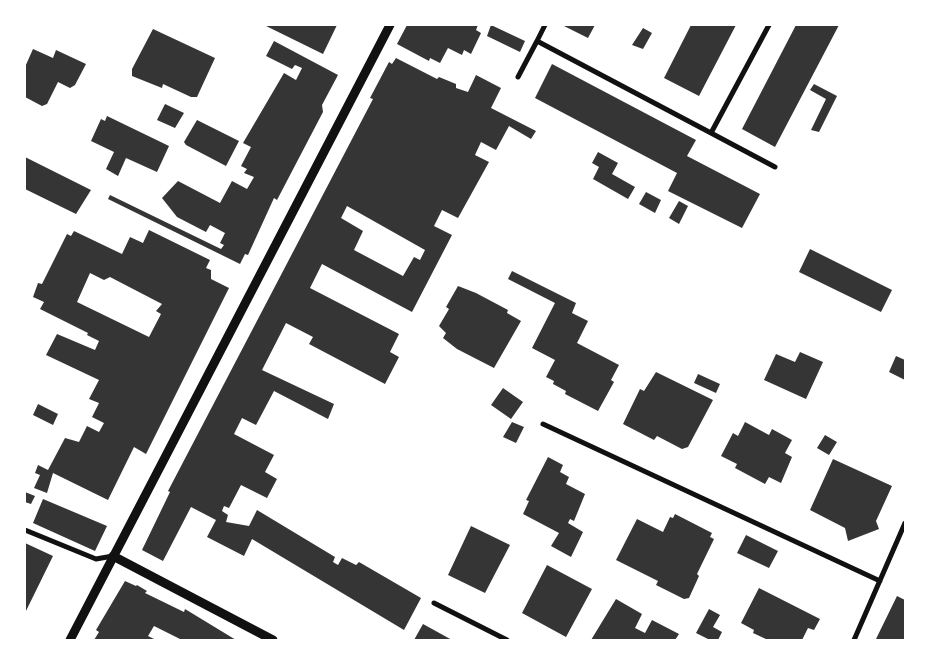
<!DOCTYPE html>
<style>
body{margin:0}
#map{position:relative;width:930px;height:665px;overflow:hidden;background:#fff;font-family:Helvetica,sans-serif}
canvas{display:block}
.frame{position:absolute;inset:0;border:26px solid #fff;pointer-events:none}
</style>
<div id="map">
<canvas width="930" height="665"></canvas>
<div class="frame"></div>
</div>
<script>
const c = document.querySelector('canvas').getContext('2d');
c.lineJoin = 'round';
function fill(path, color) {
  c.fillStyle = color;
  c.fill(path, 'evenodd');
}
function toPath(rows) {
  const path = new Path2D();
  for (const r of rows) {
    path.moveTo(r[0], r[1]);
    for (let i = 2; i < r.length; i += 2) path.lineTo(r[i], r[i + 1]);
  }
  return path;
}
function trace(path, color, width, dash) {
  c.strokeStyle = color;
  c.lineWidth = width;
  c.lineCap = dash ? 'butt' : 'round';
  c.setLineDash(dash || []);
  c.stroke(path);
}
const building = toPath([
 [264,25,337,25,323,54],
 [407,25,478,25,476,30,481,33,471,54,464,50,462,55,448,48,440,63,430,58,429,61,397,44],
 [491,25,525,41,520,52,487,36],
 [562,25,595,25,588,38],
 [691,25,736,25,699,96,664,78],
 [796,25,839,25,775,147,742,129],
 [643,28,652,33,643,49,632,45],
 [153,29,215,58,197,97,191,97,163,84,162,88,132,76,132,69],
 [274,41,338,75,322,105,323,112,277,200,274,198,248,255,245,254,240,264,108,199,110,195,221,249,224,245,220,243,225,233,210,225,206,232,177,217,162,198,178,181,220,203,232,181,247,189,254,177,244,173,247,169,241,166,251,147,243,143,284,73,296,80,302,68,295,65,292,69,266,56],
 [33,49,53,58,56,50,86,64,75,85,70,88,58,82,47,104,42,106,25,97,25,67],
 [396,58,437,79,439,77,456,84,456,88,468,92,476,75,501,88,491,108,536,131,531,139,509,126,496,150,481,142,475,155,489,162,458,218,442,210,434,226,452,235,412,312,322,264,310,288,399,334,390,352,399,357,385,384,309,344,313,337,286,323,262,370,334,404,328,419,274,391,256,425,242,418,234,434,274,455,265,472,277,479,267,498,241,485,229,508,224,506,222,511,228,515,226,522,249,526,257,510,335,557,333,562,338,565,342,558,356,565,359,562,421,598,404,630,252,539,244,556,207,537,216,520,191,507,163,561,142,550,170,492,168,491,373,99,370,98,389,62,392,64],
 [347,206,425,250,420,260,414,257,403,276,354,250,363,231,341,218],
 [552,64,696,140,687,156,760,194,742,228,668,191,677,173,535,98],
 [814,84,837,96,819,132,811,130,826,99,810,90],
 [165,104,184,113,175,128,157,120],
 [107,116,169,146,157,172,126,158,118,176,106,169,114,152,91,141,101,119,105,121],
 [197,120,239,141,226,166,186,145,184,142],
 [598,152,618,163,612,174,635,187,628,199,593,179,599,167,592,163],
 [25,157,91,190,76,214,25,189],
 [646,192,661,200,655,213,639,204],
 [679,201,688,206,679,224,669,218],
 [149,230,210,260,206,268,211,270,211,279,229,288,146,454,134,447,108,500,53,473,47,493,34,488,40,475,35,473,38,465,48,470,65,438,79,442,87,426,99,432,104,423,92,417,99,403,89,399,99,380,46,355,57,334,95,350,99,341,87,335,88,333,40,309,44,302,33,297,38,283,42,284,67,234,71,236,74,231,122,254,130,237,143,243],
 [90,273,104,280,110,277,162,304,156,311,161,314,149,337,77,302],
 [810,249,892,290,881,312,799,272],
 [512,271,576,303,572,313,588,321,577,343,619,365,611,380,614,382,598,411,565,394,566,391,553,384,554,381,546,377,555,360,532,348,555,303,508,279],
 [458,286,476,293,508,310,507,313,521,321,494,368,457,349,443,338,446,333,439,326,449,309,446,307],
 [800,352,823,362,806,399,764,380,776,354,795,362],
 [896,356,905,360,905,380,889,372],
 [656,372,713,400,688,447,682,449,657,436,654,440,623,424,640,389,644,391],
 [698,374,720,384,716,393,694,383],
 [503,388,523,402,511,419,491,405],
 [38,404,58,414,53,425,33,415],
 [512,422,524,427,516,443,503,437],
 [745,422,769,435,772,429,792,440,785,453,792,457,781,483,769,477,765,484,735,468,737,464,721,456,733,433,738,436],
 [825,435,837,442,829,455,817,448],
 [548,457,563,465,560,472,569,477,566,484,585,494,574,521,570,519,568,523,583,532,571,557,551,546,559,533,523,514,529,501,526,500],
 [833,459,892,486,876,521,879,529,848,541,845,528,810,510],
 [25,492,35,496,31,504,25,502],
 [43,499,107,526,95,551,33,523],
 [675,514,712,533,710,537,714,539,697,574,699,576,689,598,684,599,656,585,658,581,616,560,637,519,663,532,670,517,673,518],
 [471,526,510,545,485,593,448,575],
 [746,535,778,551,769,568,737,553],
 [25,543,53,556,25,613],
 [547,565,592,589,566,637,522,613],
 [125,581,136,586,137,585,147,591,145,593,184,612,185,609,236,640,182,640,154,626,148,636,156,640,94,640,99,632,96,630],
 [759,588,820,619,814,630,808,628,802,640,768,640,753,633,754,630,741,623],
 [897,596,905,600,905,640,878,640,876,639],
 [616,599,642,614,635,628,645,633,652,620,679,634,675,640,591,640],
 [709,609,720,615,713,627,722,632,718,640,710,640,696,633],
 [423,624,452,640,414,640]
]);
const minor = toPath([
 [545,25,537,41,711,133,769,25],
 [518,77,537,41],
 [711,133,775,167],
 [543,424,880,581],
 [25,530,96,559,113,556],
 [434,603,507,640],
 [854,640,905,523]
]);
const tertiary = toPath([
 [113,556,273,640],
 [70,640,390,25]
]);
fill(building, '#353535');
trace(minor, '#111', 5);
trace(tertiary, '#111', 9);
</script>
